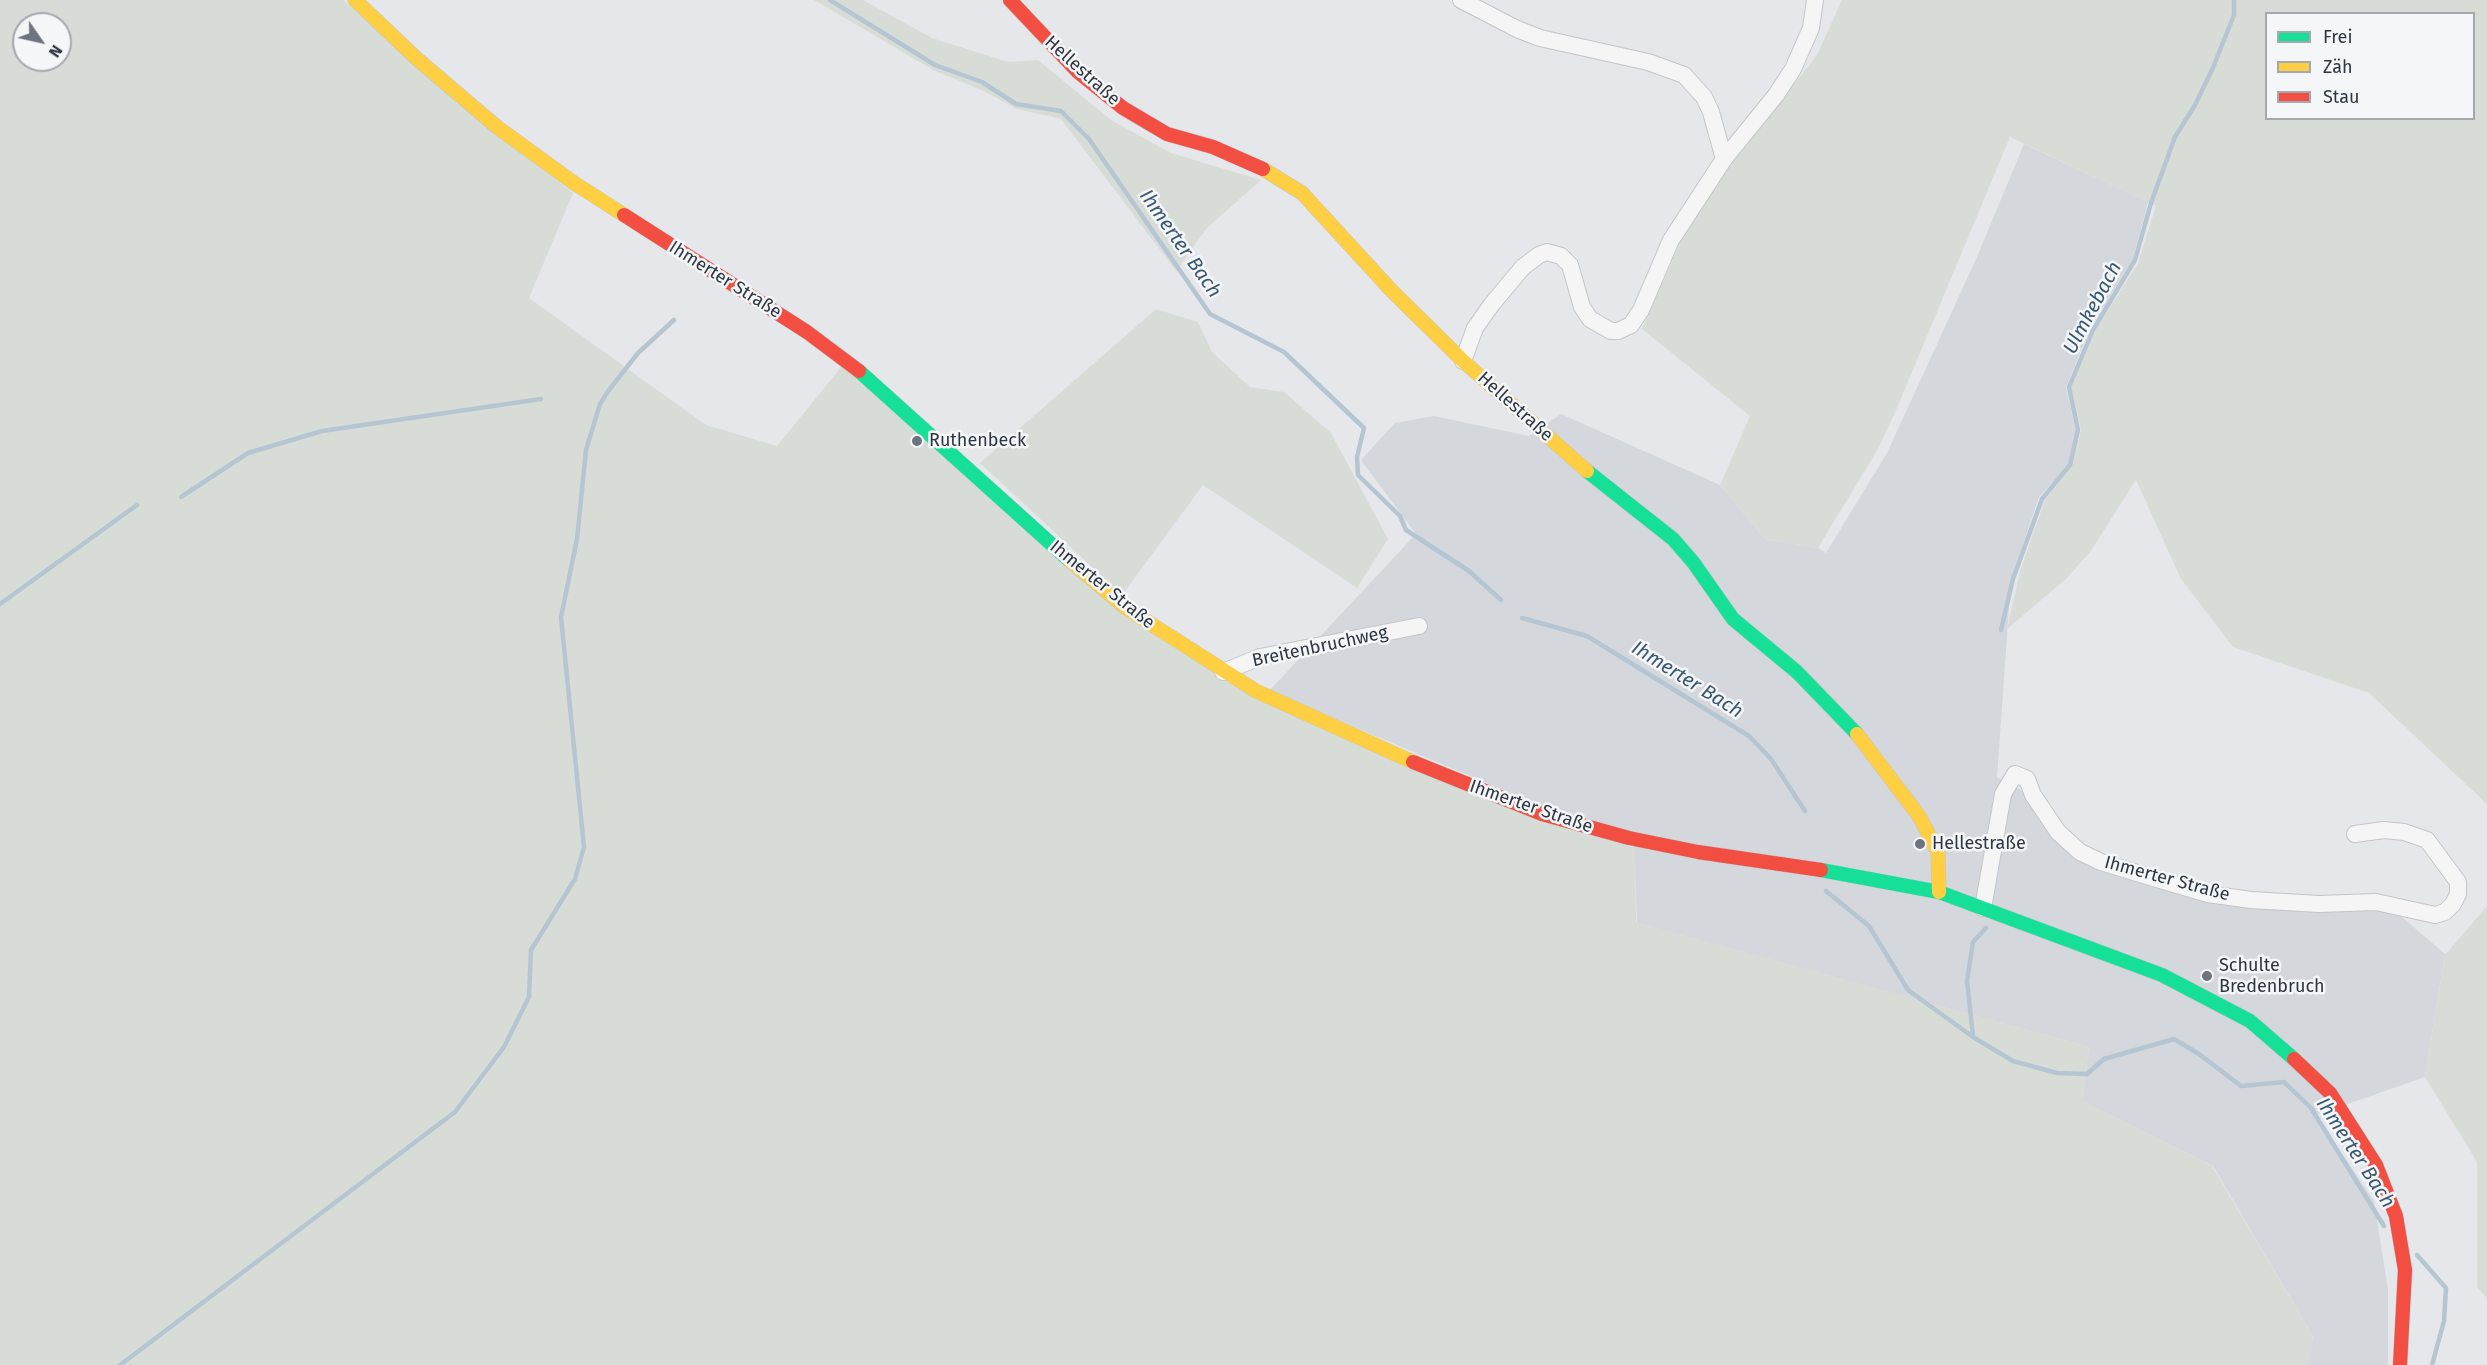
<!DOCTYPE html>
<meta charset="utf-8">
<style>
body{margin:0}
#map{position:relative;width:2487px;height:1365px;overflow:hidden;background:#e5e7ea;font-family:"Fira Sans",sans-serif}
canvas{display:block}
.legend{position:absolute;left:2265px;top:12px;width:210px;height:108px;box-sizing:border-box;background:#f4f6f8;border:2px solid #a4a9af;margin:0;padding:8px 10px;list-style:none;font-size:18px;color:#2d3642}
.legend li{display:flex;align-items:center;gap:12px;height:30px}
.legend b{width:30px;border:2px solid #a4a9af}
.north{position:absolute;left:12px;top:12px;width:60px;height:60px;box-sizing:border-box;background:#f4f6f8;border:2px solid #a4a9af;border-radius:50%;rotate:124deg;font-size:16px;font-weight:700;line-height:24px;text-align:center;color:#2d3642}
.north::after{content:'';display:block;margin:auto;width:21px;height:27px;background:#6d747d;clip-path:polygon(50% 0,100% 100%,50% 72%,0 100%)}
</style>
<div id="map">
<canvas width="2487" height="1365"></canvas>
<ul class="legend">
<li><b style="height:8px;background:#16e098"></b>Frei</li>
<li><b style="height:8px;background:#ffcf43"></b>Zäh</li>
<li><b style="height:8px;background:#f24e42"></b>Stau</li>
</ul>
<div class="north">N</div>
</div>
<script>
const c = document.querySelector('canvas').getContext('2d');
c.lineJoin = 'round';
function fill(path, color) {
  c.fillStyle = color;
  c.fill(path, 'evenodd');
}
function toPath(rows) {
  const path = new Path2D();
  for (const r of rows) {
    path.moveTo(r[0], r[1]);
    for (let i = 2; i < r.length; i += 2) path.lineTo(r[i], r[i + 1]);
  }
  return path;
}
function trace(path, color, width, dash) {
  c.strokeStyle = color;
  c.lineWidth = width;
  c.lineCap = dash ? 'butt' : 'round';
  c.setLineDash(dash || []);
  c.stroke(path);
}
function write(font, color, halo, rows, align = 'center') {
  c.font = font + ' "Fira Sans",sans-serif';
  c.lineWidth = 5;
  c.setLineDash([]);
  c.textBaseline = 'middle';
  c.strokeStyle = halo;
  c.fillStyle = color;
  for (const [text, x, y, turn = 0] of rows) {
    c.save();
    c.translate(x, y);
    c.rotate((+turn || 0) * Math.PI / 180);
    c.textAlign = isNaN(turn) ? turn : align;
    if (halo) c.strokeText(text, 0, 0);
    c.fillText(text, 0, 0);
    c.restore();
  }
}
const built = toPath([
 [2024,144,2148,202,2133,259,2090,329,2066,387,2076,432,2068,466,2039,497,2011,579,1997,777,2031,796,2063,842,2209,896,2389,906,2445,954,2425,1077,2316,1115,2374,1201,2388,1290,2388,1365,2308,1365,2313,1336,2213,1166,2082,1101,2089,1047,1637,923,1634,837,1563,815,1269,691,1416,534,1361,460,1395,423,1434,416,1529,436,1561,414,1720,485,1765,539,1818,548,1826,553,1887,453,1977,257]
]);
const green = toPath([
 [0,0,343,0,401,52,573,193,529,298,706,425,777,446,842,366,1203,665,1635,848,1636,922,2089,1047,2083,1101,2212,1166,2313,1336,2308,1365,0,1365],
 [24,24,60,24,60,60,24,60],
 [814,0,863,0,932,38,1008,62,1038,60,1111,120,1171,153,1261,180,1207,228,1176,271,1061,119,1017,109,984,91,935,71],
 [1842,0,2487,0,2487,804,2369,693,2233,647,2181,579,2136,480,2090,552,2066,579,2007,629,2020,571,2045,500,2072,465,2081,430,2071,387,2095,331,2138,263,2156,206,2010,137,1897,408,1878,449,1818,548,1765,539,1720,485,1750,416,1642,329,1684,234,1712,189,1817,55],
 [2266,14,2474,14,2474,118,2266,118],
 [1156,309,1198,322,1212,352,1250,387,1284,392,1331,433,1388,539,1357,588,1203,485,1122,595,980,463],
 [2487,906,2487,1298,2477,1287,2477,1162,2425,1077,2445,955]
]);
const stream = toPath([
 [830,0,935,65,982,82,1016,104,1061,111,1089,139,1210,314,1284,352,1364,428,1357,457,1358,475,1400,516,1406,530,1469,571,1501,600],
 [181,497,248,453,322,431,541,399],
 [0,604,137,505],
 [1522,618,1587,636,1749,736,1771,759,1805,811],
 [2001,630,2013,579,2042,499,2070,465,2078,430,2069,387,2093,330,2135,260,2151,203,2175,137,2195,105,2212,70,2234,15,2234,0],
 [1826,891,1869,926,1908,990,1973,1037,2013,1061,2057,1073,2087,1074,2104,1059,2174,1039,2199,1054,2241,1086,2284,1082,2311,1108,2384,1226],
 [1973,1036,1967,981,1973,942,1986,928],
 [2417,1255,2446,1288,2444,1321,2432,1365],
 [120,1365,455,1112,504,1047,529,997,531,950,575,879,584,847,561,617,577,539,586,450,600,404,609,390,638,353,674,320]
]);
const street = toPath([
 [1461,0,1517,29,1540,38,1648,62,1684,75,1704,97,1711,112,1724,159,1671,240,1641,310,1631,325,1618,331,1611,331,1590,319,1582,307,1570,265,1561,256,1547,252,1539,255,1523,267,1492,304,1475,328,1463,361],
 [1724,159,1776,95,1793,69,1811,28,1815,0],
 [1223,672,1260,657,1419,626],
 [1983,908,2003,794,2015,774,2027,779,2033,795,2058,832,2080,852,2101,862,2147,876,2208,894,2251,900,2319,904,2376,902,2435,915,2445,912,2453,904,2458,894,2458,882,2427,840,2404,832,2384,830,2355,834]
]);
const fast = toPath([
 [859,371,1069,560],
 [1587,471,1673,539,1693,562,1733,619,1797,672,1857,734],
 [1821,870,1939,892,2162,975,2250,1021,2294,1059]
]);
const slow = toPath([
 [355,0,416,58,497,127,574,183,624,215],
 [1263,169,1302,193,1391,290,1463,361,1587,471],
 [1069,560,1126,608,1256,691,1413,762],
 [1857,734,1919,816,1938,852,1939,892]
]);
const jam = toPath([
 [1010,0,1078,72,1123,108,1167,134,1213,147,1263,169],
 [624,215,807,332,859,371],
 [1413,762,1542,814,1629,838,1698,852,1821,870],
 [2294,1059,2330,1093,2376,1165,2396,1216,2405,1270,2400,1365]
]);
const markers = [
 [917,441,6,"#6d747d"],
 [1920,844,6,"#6d747d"],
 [2207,976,6,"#6d747d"]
];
const streetNames = [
 ["Hellestraße",1082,71,42],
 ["Ihmerter Straße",725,280,32],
 ["Hellestraße",1515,407,42],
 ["Ihmerter Straße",1102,585,39],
 ["Breitenbruchweg",1320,647,-12],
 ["Ihmerter Straße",1531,807,19],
 ["Ihmerter Straße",2167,879,15]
];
const poiNames = [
 ["Ruthenbeck",929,441],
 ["Hellestraße",1932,844],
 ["Schulte",2219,966],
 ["Bredenbruch",2219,987]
];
const waterNames = [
 ["Ihmerter Bach",1180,244,55],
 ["Ulmkebach",2093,308,-62],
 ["Ihmerter Bach",1687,680,32],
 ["Ihmerter Bach",2355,1153,57]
];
fill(built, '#d4d7dc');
fill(green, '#d7ddd6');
trace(stream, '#b6c5d2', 4.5);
trace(street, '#c3c5c8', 18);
trace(fast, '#c3c5c8', 15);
trace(slow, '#c3c5c8', 15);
trace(jam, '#c3c5c8', 15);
trace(street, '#f5f5f6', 16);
trace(fast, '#16e098', 14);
trace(slow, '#ffcf43', 14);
trace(jam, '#f24e42', 14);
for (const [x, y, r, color] of markers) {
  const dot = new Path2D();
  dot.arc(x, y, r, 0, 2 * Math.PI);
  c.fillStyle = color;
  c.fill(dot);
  trace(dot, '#f4f6f8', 2);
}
write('18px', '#2d3642', '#f4f6f8', streetNames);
write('18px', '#2d3642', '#f4f6f8', poiNames, 'left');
write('italic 20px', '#3a5873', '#f4f6f8', waterNames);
</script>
